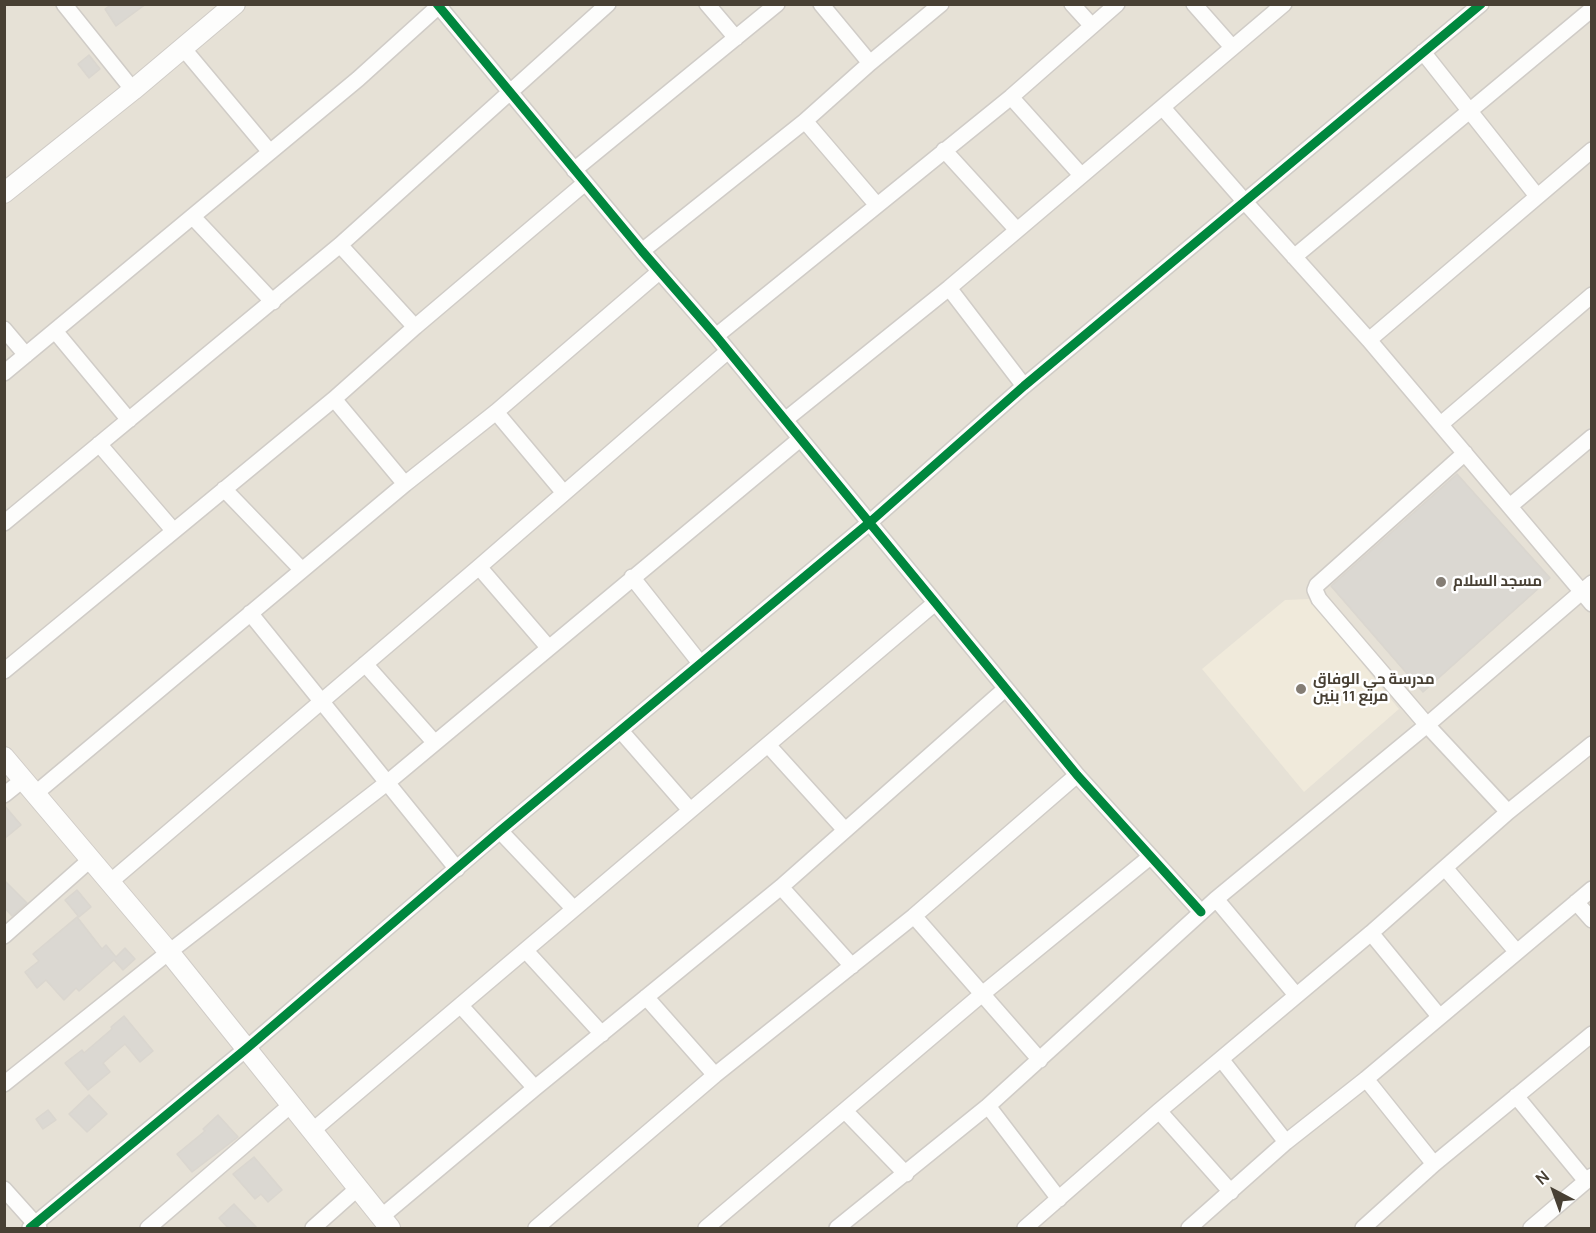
<!DOCTYPE html>
<meta charset="utf-8">
<style>
body{margin:0}
#map{position:relative;width:1596px;height:1233px;overflow:hidden;background:#f2efea;font-family:Manrope,sans-serif}
canvas{display:block}
.frame{position:absolute;inset:0;border:6px solid #484034;pointer-events:none}
.north{position:absolute;left:1524px;top:1161px;width:60px;height:60px;-webkit-text-stroke:4px #fff;paint-order:stroke;rotate:319deg;font-size:16px;font-weight:700;line-height:24px;text-align:center;color:#484034}
.north::after{content:'';display:block;margin:auto;width:21px;height:27px;background:#484034;clip-path:polygon(50% 0,100% 100%,50% 72%,0 100%)}
</style>
<div id="map">
<canvas width="1596" height="1233"></canvas>
<div class="frame"></div>
<div class="north">N</div>
</div>
<script>
const c = document.querySelector('canvas').getContext('2d');
c.lineJoin = 'round';
function fill(path, color) {
  c.fillStyle = color;
  c.fill(path, 'evenodd');
}
function toPath(rows) {
  const path = new Path2D();
  for (const r of rows) {
    path.moveTo(r[0], r[1]);
    for (let i = 2; i < r.length; i += 2) path.lineTo(r[i], r[i + 1]);
  }
  return path;
}
function trace(path, color, width, dash) {
  c.strokeStyle = color;
  c.lineWidth = width;
  c.lineCap = dash ? 'butt' : 'round';
  c.setLineDash(dash || []);
  c.stroke(path);
}
function write(font, color, halo, rows, align = 'center') {
  c.font = font + ' Manrope,Cairo,sans-serif';
  c.lineWidth = 5;
  c.setLineDash([]);
  c.textBaseline = 'middle';
  c.strokeStyle = halo;
  c.fillStyle = color;
  for (const [text, x, y, turn = 0] of rows) {
    c.save();
    c.translate(x, y);
    c.rotate((+turn || 0) * Math.PI / 180);
    c.textAlign = isNaN(turn) ? turn : align;
    if (halo) c.strokeText(text, 0, 0);
    c.fillText(text, 0, 0);
    c.restore();
  }
}
const residential = toPath([
 [4,5,1591,5,1591,1228,5,1228]
]);
const education = toPath([
 [1310,599,1399,709,1304,792,1202,669,1285,600]
]);
const building = toPath([
 [112,4,146,4,116,26,105,9,112,4],
 [89,55,100,69,89,78,78,64,89,55],
 [1457,474,1550,578,1423,692,1331,586,1457,474],
 [4,805,21,825,4,839,4,805],
 [4,880,27,903,12,916,4,907,4,880],
 [77,890,91,907,79,917,65,900,77,890],
 [77,917,102,949,106,945,116,957,125,948,135,959,123,970,114,960,79,991,76,988,64,1000,46,980,37,988,25,972,39,961,33,954,77,917],
 [124,1016,153,1051,140,1062,125,1044,103,1063,110,1072,88,1090,65,1063,82,1050,84,1053,112,1029,111,1027,124,1016],
 [89,1095,107,1114,87,1132,69,1114,89,1095],
 [48,1110,56,1120,43,1129,36,1119,48,1110],
 [218,1115,238,1137,192,1172,177,1154,205,1131,203,1129,218,1115],
 [254,1157,282,1190,268,1202,261,1194,255,1199,233,1174,254,1157],
 [234,1204,257,1228,228,1228,219,1218,234,1204]
]);
const minor = toPath([
 [64,4,133,90],
 [437,4,642,251,716,336,1077,775,1201,912],
 [707,4,736,38],
 [821,4,870,63],
 [1072,4,1092,26],
 [1194,4,1232,47],
 [183,48,270,152],
 [1423,52,1537,196],
 [1011,97,1081,175],
 [1163,108,1246,203,1369,340,1592,604],
 [805,121,876,204],
 [944,150,1017,230],
 [574,170,777,4],
 [193,217,273,302],
 [340,245,415,327],
 [642,251,805,121,870,63,941,4],
 [1294,257,1592,9],
 [949,288,1024,386],
 [4,329,26,355],
 [55,331,129,420],
 [716,336,1011,97,1117,4],
 [1369,340,1592,150],
 [4,373,358,79,441,4],
 [334,399,405,484],
 [496,412,564,493],
 [785,420,949,288,1284,4],
 [1441,424,1592,295],
 [99,444,173,530],
 [1465,453,1317,585,1315,590,1319,599,1427,725,1508,812],
 [224,489,302,570],
 [1510,506,1592,437],
 [4,523,340,245,608,4],
 [479,567,548,647],
 [632,577,700,663],
 [250,613,457,869],
 [365,664,435,743],
 [4,671,334,399,415,327,585,183],
 [621,731,690,810],
 [768,745,845,830],
 [36,793,405,484,496,412,659,272],
 [4,795,24,779],
 [500,831,574,909],
 [1445,868,1516,951],
 [110,882,479,567,728,351],
 [781,887,852,966],
 [1216,899,1296,995],
 [1576,902,1592,920],
 [914,916,1040,1060],
 [1371,933,1439,1016],
 [4,936,91,859],
 [526,951,602,1034],
 [646,997,715,1075],
 [461,1006,535,1088],
 [1221,1059,1286,1142],
 [1366,1079,1434,1164],
 [4,1084,169,952,388,782,800,439],
 [1516,1096,1586,1181],
 [988,1106,1059,1199],
 [845,1111,906,1174],
 [1159,1111,1231,1192],
 [312,1131,935,603],
 [4,1189,39,1228],
 [381,1217,535,1088,781,887,1005,689],
 [30,1228,246,1049,500,831,869,523,1024,386,1481,4],
 [148,1228,292,1104],
 [313,1228,358,1188],
 [536,1228,715,1075,914,916,1077,775],
 [706,1228,981,995,1150,857],
 [837,1228,988,1106,1216,899,1427,725,1592,583],
 [1025,1228,1159,1111,1371,933,1508,812,1592,744],
 [1189,1228,1286,1142,1366,1079,1592,889],
 [1363,1228,1434,1164,1592,1034],
 [1531,1228,1592,1176]
]);
const tertiary = toPath([
 [4,193,133,90,235,4],
 [4,757,169,952,390,1228]
]);
const cycleway = toPath([
 [437,4,642,251,716,336,1077,775,1201,912],
 [30,1228,246,1049,500,831,869,523,1024,386,1481,4]
]);
const markers = [
 [1441,582,6,"#847d74"],
 [1301,689,6,"#847d74"]
];
const poiNames = [
 ["مسجد السلام",1453,582],
 ["مدرسة حي الوفاق",1313,680],
 ["مربع 11 بنين",1313,697]
];
fill(residential, '#e6e1d6');
fill(education, '#f0eadb');
fill(building, '#dbd8d2');
trace(building, '#dad6cf', 1.5);
trace(minor, '#d0ccc7', 18);
trace(tertiary, '#d0ccc7', 22);
trace(minor, '#fdfdfc', 15);
trace(tertiary, '#fdfdfc', 20);
trace(cycleway, '#00873e', 9);
for (const [x, y, r, color] of markers) {
  const dot = new Path2D();
  dot.arc(x, y, r, 0, 2 * Math.PI);
  c.fillStyle = color;
  c.fill(dot);
  trace(dot, '#fff', 2);
}
write('bold 15px', '#484034', '#fff', poiNames, 'left');
</script>
